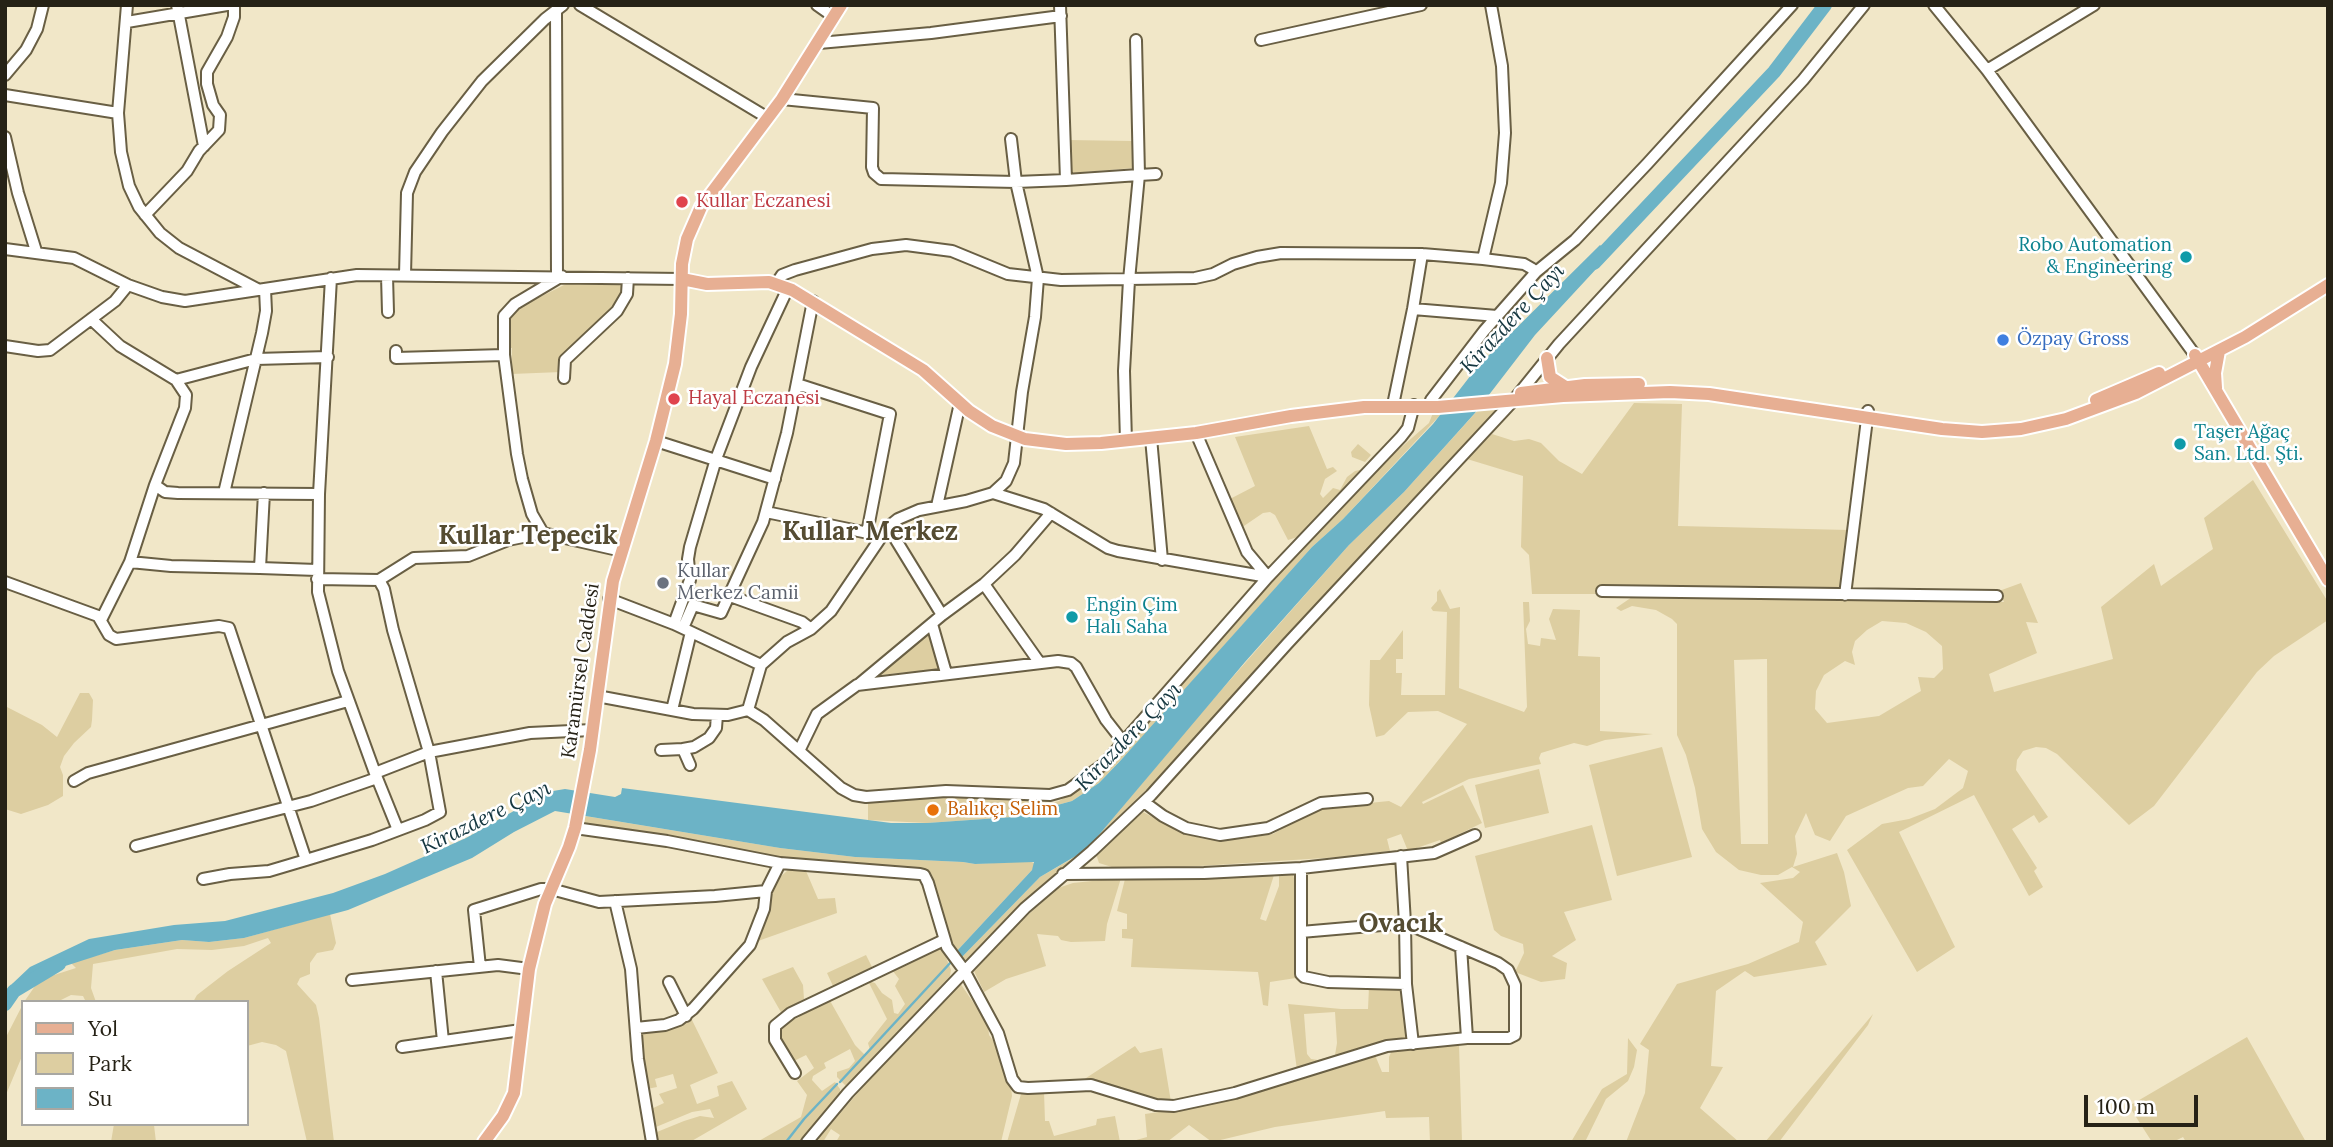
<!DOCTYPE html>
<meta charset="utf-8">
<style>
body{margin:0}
#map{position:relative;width:2333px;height:1147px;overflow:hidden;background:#f1e7c8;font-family:Lora,serif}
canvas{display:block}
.frame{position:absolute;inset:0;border:7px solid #262216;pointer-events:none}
.legend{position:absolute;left:21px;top:1000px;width:228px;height:126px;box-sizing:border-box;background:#fff;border:2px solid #a8a7a2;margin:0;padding:9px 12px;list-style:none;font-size:21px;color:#262216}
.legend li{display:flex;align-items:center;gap:14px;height:35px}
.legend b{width:35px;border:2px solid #a8a7a2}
.scale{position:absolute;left:2084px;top:1095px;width:114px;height:32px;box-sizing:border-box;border:4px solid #262216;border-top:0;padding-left:9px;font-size:21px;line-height:24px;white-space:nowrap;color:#262216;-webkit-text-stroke:5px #fff;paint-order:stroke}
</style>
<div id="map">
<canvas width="2333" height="1147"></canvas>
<div class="frame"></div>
<ul class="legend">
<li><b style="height:9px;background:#e7af93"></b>Yol</li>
<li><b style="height:19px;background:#ddcea1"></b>Park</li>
<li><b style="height:19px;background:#6cb3c6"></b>Su</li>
</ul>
<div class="scale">100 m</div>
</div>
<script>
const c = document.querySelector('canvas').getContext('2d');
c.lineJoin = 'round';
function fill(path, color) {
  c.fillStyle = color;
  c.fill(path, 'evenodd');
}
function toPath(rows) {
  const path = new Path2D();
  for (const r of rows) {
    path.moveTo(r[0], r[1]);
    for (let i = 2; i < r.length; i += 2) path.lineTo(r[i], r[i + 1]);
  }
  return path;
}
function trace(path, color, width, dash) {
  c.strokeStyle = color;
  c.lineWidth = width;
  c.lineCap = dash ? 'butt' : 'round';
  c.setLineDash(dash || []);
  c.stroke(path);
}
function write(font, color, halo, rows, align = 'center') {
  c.font = font + ' Lora,serif';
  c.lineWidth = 5;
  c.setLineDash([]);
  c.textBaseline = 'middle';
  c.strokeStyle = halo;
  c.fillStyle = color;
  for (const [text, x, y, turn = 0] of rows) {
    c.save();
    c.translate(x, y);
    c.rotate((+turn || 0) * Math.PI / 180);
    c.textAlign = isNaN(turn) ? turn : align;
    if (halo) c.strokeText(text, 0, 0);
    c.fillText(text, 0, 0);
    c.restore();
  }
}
const green = toPath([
 [1068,140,1132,141,1133,168,1072,173,1069,171],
 [572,281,613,283,622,286,625,291,622,298,561,372,511,374,512,348,508,348,508,319,512,311],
 [1634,403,1682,404,1678,526,1849,530,1842,586,1838,591,1607,585,1599,587,1599,594,1532,594,1529,555,1521,547,1523,476,1467,459,1492,434,1514,441,1529,439,1541,443,1559,461,1582,474],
 [1498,409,1169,768,1098,836,1194,721,1349,545,1404,492,1478,410],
 [1433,413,1442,413,1343,519,1312,547,1149,730,1099,783,1072,801,1013,817,927,823,868,820,868,801,944,794,1034,799,1040,806,1059,801,1090,782,1110,765,1190,671,1357,486,1429,423],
 [1309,426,1327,469,1333,467,1337,471,1325,479,1320,494,1323,498,1333,488,1340,490,1347,477,1355,471,1364,469,1304,535,1288,540,1275,515,1270,512,1263,513,1241,528,1228,500,1255,486,1235,437],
 [1358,444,1371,455,1365,462,1352,457,1351,452],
 [2253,480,2328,602,2328,620,2274,656,2257,672,2154,806,2129,825,2057,754,2046,748,2036,747,2023,751,2017,760,2016,770,2048,817,2039,823,2034,815,2012,829,2037,868,2034,871,2043,887,2029,896,1974,795,1899,832,1955,947,1917,972,1847,850,1882,824,1909,819,1935,809,1963,788,1968,771,1949,759,1923,786,1908,788,1846,816,1830,841,1815,835,1806,813,1795,836,1797,854,1793,867,1837,853,1844,872,1851,906,1815,942,1827,965,1754,977,1745,971,1716,991,1711,1066,1723,1067,1700,1108,1739,1142,1626,1142,1645,1093,1649,1050,1640,1044,1677,984,1748,964,1799,942,1803,922,1760,883,1793,878,1800,872,1792,867,1778,875,1761,875,1739,870,1716,852,1702,829,1695,788,1686,755,1677,735,1677,624,1672,619,1656,610,1632,606,1621,611,1616,608,1632,597,2004,602,1999,591,2021,583,2038,623,2026,622,2037,653,1989,674,1994,692,2113,659,2101,607,2154,564,2161,586,2213,549,2204,518],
 [1882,621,1906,623,1926,632,1942,646,1943,669,1934,678,1918,677,1921,691,1879,716,1827,723,1815,709,1816,691,1824,675,1845,661,1855,665,1852,652,1855,641,1867,630],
 [1767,659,1768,844,1741,844,1734,660],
 [1440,589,1450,609,1460,607,1459,688,1524,712,1527,707,1523,602,1529,602,1530,621,1526,629,1528,644,1540,646,1541,638,1556,640,1549,619,1553,609,1580,610,1578,656,1600,657,1600,731,1653,734,1605,740,1587,746,1574,743,1541,753,1539,758,1541,764,1469,779,1422,802,1423,804,1463,785,1482,823,1441,843,1440,840,1408,851,1401,834,1387,839,1390,851,1340,857,1168,868,1115,868,1099,863,1096,854,1143,812,1185,834,1205,839,1221,840,1242,839,1273,834,1319,808,1389,801,1401,807,1467,724,1438,711,1408,712,1384,735,1376,737,1369,705,1370,660,1380,660,1403,630,1403,659,1396,659,1396,673,1402,673,1401,695,1445,695,1447,612,1433,611,1431,608,1437,601,1437,592],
 [925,635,930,635,941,669,879,675],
 [80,693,89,693,93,700,92,720,91,727,74,743,64,756,60,767,63,775,63,796,48,805,21,814,5,809,5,706,42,725,57,737],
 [1662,747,1692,857,1617,876,1589,765],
 [1539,769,1549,813,1485,828,1475,785],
 [585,816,780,848,855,857,963,862,975,864,1030,861,1035,864,1032,870,956,952,946,933,932,875,922,870,894,866,791,860,584,825],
 [1592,825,1612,900,1564,912,1576,940,1552,956,1567,963,1565,979,1541,982,1515,972,1524,953,1523,944,1501,936,1494,930,1475,856],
 [1075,857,1042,885,971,957,966,960,961,958,1040,877],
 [788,870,806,871,818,899,835,898,837,913,758,941,773,890,778,879],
 [1279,874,1293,874,1295,883,1296,978,1270,982,1268,1006,1263,1005,1258,972,1131,967,1133,939,1122,938,1122,929,1127,929,1127,914,1117,911,1125,879,1186,880,1274,875,1260,919,1266,921,1279,886],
 [1121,878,1107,924,1105,941,1071,942,1061,940,1058,936,1037,934,1046,966,1006,979,984,992,974,971,1019,923,1058,888,1073,883],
 [330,914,336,943,333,950,317,953,310,963,310,974,300,978,297,984,316,1005,319,1018,334,1142,307,1142,286,1051,276,1045,262,1042,247,1046,247,1002,193,1002,197,995,228,971,271,943,268,938,244,946,212,950,177,949,93,964,91,988,96,1002,86,1002,83,996,71,995,57,1002,24,1002,35,986,51,976,76,968,71,963,115,950,182,940,209,942,244,938],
 [939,946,944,952,951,970,950,976,851,1083,846,1086,837,1077,837,1072,849,1068,855,1061,850,1049,824,1063,826,1068,813,1076,812,1080,822,1091,835,1082,840,1089,840,1093,801,1142,757,1142,801,1117,807,1095,797,1081,814,1068,806,1055,792,1062,778,1035,778,1027,790,1020,798,1018,807,1009,829,999,855,1045,865,1055,870,1050,868,1043,887,1019,868,981,875,983,882,993,892,1000,894,1013,898,1014,905,1004,895,986,899,979,892,970],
 [866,955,874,971,814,999,812,997,817,993,833,986,827,973],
 [793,967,803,985,804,999,787,1008,782,1014,762,979],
 [960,983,988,1024,989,1035,995,1043,1011,1087,1012,1096,1001,1142,836,1142,840,1135,831,1129,823,1142,818,1139,882,1065],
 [1369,987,1395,988,1404,992,1408,1037,1297,1070,1288,1004,1341,1009,1368,1009],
 [1335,1012,1337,1043,1335,1055,1318,1060,1311,1059,1307,1054,1304,1014],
 [23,1004,23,1054,5,1097,5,1039],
 [1873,1014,1868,1025,1779,1142,1765,1142],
 [691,1018,718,1073,690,1085,697,1104,719,1096,717,1086,732,1081,747,1109,690,1142,655,1142,657,1132,684,1121,700,1116,714,1118,710,1109,692,1112,656,1127,651,1125,649,1110,664,1103,659,1094,677,1088,673,1074,655,1079,657,1087,647,1089,639,1034,671,1029],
 [2247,1037,2306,1142,2186,1142,2183,1137,2173,1142,2152,1142,2129,1106],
 [1628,1038,1637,1050,1634,1067,1628,1081,1606,1099,1585,1142,1571,1142,1602,1089,1627,1074],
 [1459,1044,1462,1142,1430,1142,1429,1117,1386,1118,1385,1111,1275,1127,1212,1142,1189,1125,1167,1142,1129,1142,1147,1137,1145,1114,1200,1106,1375,1055,1382,1072,1389,1072,1389,1057,1392,1050],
 [1135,1046,1140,1053,1162,1048,1171,1102,1162,1102,1109,1085,1083,1080],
 [1044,1092,1045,1121,1049,1121,1054,1136,1096,1125,1097,1119,1115,1116,1120,1142,1007,1142,1021,1094],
 [114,1124,154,1125,156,1142,111,1142]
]);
const water = toPath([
 [1600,245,1610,254,1535,335,1475,413,1404,492,1349,545,1245,662,1098,836,1086,850,1040,877,961,958,956,952,1032,870,1034,862,975,864,963,862,855,857,780,848,555,811,514,832,472,858,348,910,244,938,209,942,182,940,115,950,31,977,14,991,12,984,30,967,89,939,174,925,225,921,333,893,385,874,466,838,528,803,541,793,565,789,615,797,621,794,622,788,891,823,927,823,1013,817,1072,801,1099,783,1121,760,1312,547,1343,519,1433,424,1478,366]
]);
const stream = toPath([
 [840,1082,952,961],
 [786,1142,804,1119,837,1084]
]);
const river = toPath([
 [1594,263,1774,72,1825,5],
 [5,1004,14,991,59,964]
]);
const minor = toPath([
 [127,5,118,113,121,152,129,186,139,207,160,233,179,248,259,290],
 [177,5,204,146],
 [580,5,768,118],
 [817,5,834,17],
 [1934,5,1987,70,2195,355],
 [556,11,557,276],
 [127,22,227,5],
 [1136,40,1139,175,1156,174],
 [1261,40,1421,5],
 [819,43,931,33,1061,16],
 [1987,70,2094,5],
 [5,75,26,50,37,29,43,5],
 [5,95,118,113],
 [782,99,873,108,872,167,874,173,881,179,1016,182,1066,180,1060,5],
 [5,137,18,193,36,251],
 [1066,180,1139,175,1129,280,1124,371,1126,441],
 [145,215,187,171,199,151,219,130,220,115,213,105,207,84,207,72,227,37,234,17,234,5],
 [5,249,74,258,128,285,162,297,185,301,357,275,682,279],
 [1483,259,1501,183,1505,133,1502,66,1491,5],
 [1536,272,1575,240,1647,164,1792,5],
 [405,275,407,193,415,172,442,132,482,81,545,19,563,5],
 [387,276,388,312],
 [562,276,515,304,504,316,504,355,517,454,522,479,532,514,543,533,622,551],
 [331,278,319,494,318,592,338,671,375,773],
 [776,284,782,275,795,270,872,249,906,245,952,251,1008,274,1061,280,1195,278,1213,274,1233,264,1257,257,1281,253,1422,254,1483,259,1524,264,1531,268,1536,272,1484,331,1431,400],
 [1413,309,1497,316],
 [91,319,120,346,176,380],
 [5,346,38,351,50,350,115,301,128,285],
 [396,351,396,358,504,355],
 [564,378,565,360,617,311,627,294,628,278],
 [797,384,890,414,867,533],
 [1393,405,1413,309,1422,254],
 [1151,438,1162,560],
 [656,441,775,479],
 [224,493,262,333,266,311,265,289],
 [264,493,260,568,317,570],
 [993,493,1044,509,1108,548,1118,551,1268,577,1247,552,1196,433],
 [319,494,178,493,165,492,155,485,185,408,186,395,176,380,256,359,328,357],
 [937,506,960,403],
 [766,512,873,534],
 [888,527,942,615,984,584,1015,555,1051,513],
 [130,562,171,566,260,568],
 [379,580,414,558,468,556,508,540,543,533],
 [5,582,98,616,109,635,116,639,219,626,229,628,306,860,372,840,425,820,440,812,429,752,393,630,384,589,379,580,317,579],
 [984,584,1039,662],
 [1602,591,1997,596],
 [1845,595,1868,411],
 [730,596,802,622,811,629],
 [609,599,674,624,761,665],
 [101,620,130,562,155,485],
 [674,624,690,580,688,559,690,547,716,459,751,367,788,288],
 [932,624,946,673],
 [683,628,693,605,721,613,763,522,787,433,813,301],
 [858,685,942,615],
 [597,696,693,714,728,715,748,710,761,665,787,642,811,629,831,611,888,527,898,519,919,510,966,501,993,493,1006,481,1014,463,1022,392,1035,317,1038,278,1016,182,1011,139],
 [672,710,691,632],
 [748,710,764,720,841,788,854,795,866,797,946,791,1050,795,1068,790,1104,764,1268,577,1401,437,1408,428,1414,405],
 [800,749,817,714,857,685,1058,661,1071,663,1076,667,1106,720,1124,743],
 [661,750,683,749],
 [690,765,683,749,694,747,709,738,716,728,717,715],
 [377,778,398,830],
 [74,781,88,773,348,701],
 [1144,802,1163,816,1186,828,1220,835,1268,828,1321,803,1367,799],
 [575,828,667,841,780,863],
 [136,846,311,801,377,778,375,773,429,752,530,733,592,730],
 [1301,868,1301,974,1304,977,1328,982,1406,984],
 [1063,874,1204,873,1301,868,1434,853,1475,835],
 [203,879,230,874,269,871,306,860],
 [615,901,631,969,638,1059,652,1142],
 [1301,932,1405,923,1406,984,1413,1044],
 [1461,947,1467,1038],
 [480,967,474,910,541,889,551,889,599,902,715,896,766,891,780,863,920,874,924,875,928,883,947,947,964,970,998,1033,1012,1079,1018,1087,1028,1088,1091,1085,1156,1105,1174,1106,1235,1093,1387,1046,1467,1038,1509,1038,1515,1035,1515,985,1508,970,1498,963,1405,923,1401,856],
 [436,971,443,1041],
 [352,980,498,965,529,969],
 [669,982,686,1016],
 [636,1028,665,1025,679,1020,693,1009,750,945,764,909,766,891],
 [402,1047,521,1030],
 [795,1073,775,1040,775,1026,791,1013,944,940],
 [807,1142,848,1093,1025,908,1092,851,1151,795,1287,644,1513,401,1559,344,1803,80,1864,5]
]);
const major = toPath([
 [682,279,707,284,769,282,792,290,923,370,969,411,992,426,1025,439,1066,444,1101,443,1196,433,1291,416,1364,407,1438,407,1563,396,1670,392,1709,394,1942,429,1982,432,2021,429,2066,419,2136,393,2245,337,2328,285],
 [2195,355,2328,580],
 [1547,358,1550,377,1564,386],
 [2216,388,2215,373,2219,351],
 [1521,393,1585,385,1639,384],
 [2096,400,2159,373],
 [484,1142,503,1116,514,1093,529,969,545,904,569,847,575,828,590,750,613,581,656,441,675,364,681,314,682,264,687,239,701,207,782,99,841,5]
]);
const markers = [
 [682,202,7,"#e0444e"],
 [2186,257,7,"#0f9aa8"],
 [2003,340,7,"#3f7fe0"],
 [674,399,7,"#e0444e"],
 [2180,444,7,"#0f9aa8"],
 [663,583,7,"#6b7280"],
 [1072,617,7,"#0f9aa8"],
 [933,810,7,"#e8710a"]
];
const healthNames = [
 ["Kullar Eczanesi",696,202],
 ["Hayal Eczanesi",688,399]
];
const cultureNames = [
 ["Robo Automation",2172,246,"right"],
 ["& Engineering",2172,268,"right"],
 ["Taşer Ağaç",2194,433],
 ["San. Ltd. Şti.",2194,455],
 ["Engin Çim",1086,606],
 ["Halı Saha",1086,628]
];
const shopNames = [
 ["Özpay Gross",2017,340]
];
const worshipNames = [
 ["Kullar",677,572],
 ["Merkez Camii",677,594]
];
const streetNames = [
 ["Karamürsel Caddesi",581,671,-82]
];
const foodNames = [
 ["Balıkçı Selim",947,810]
];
const waterNames = [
 ["Kirazdere Çayı",1513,319,-47],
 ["Kirazdere Çayı",1129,737,-46],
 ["Kirazdere Çayı",486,818,-26]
];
const districtNames = [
 ["Kullar Merkez",870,533],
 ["Kullar Tepecik",528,537],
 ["Ovacık",1401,925]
];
fill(green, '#ddcea1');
fill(water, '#6cb3c6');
trace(stream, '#6cb3c6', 2.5);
trace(river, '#6cb3c6', 14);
trace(minor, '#695f44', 14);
trace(major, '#fff', 16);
trace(minor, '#fff', 10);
trace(major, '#e7af93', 12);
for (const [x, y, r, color] of markers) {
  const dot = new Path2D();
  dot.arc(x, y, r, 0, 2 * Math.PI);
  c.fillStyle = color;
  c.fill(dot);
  trace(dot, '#fff', 2.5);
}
write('19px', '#be3a42', '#fff', healthNames, 'left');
write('19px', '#0d838f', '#fff', cultureNames, 'left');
write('19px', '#366cbe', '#fff', shopNames, 'left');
write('19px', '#5b616d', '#fff', worshipNames, 'left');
write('19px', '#262216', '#fff', streetNames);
write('19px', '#c56008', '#fff', foodNames, 'left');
write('italic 21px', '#14363f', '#fff', waterNames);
write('bold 26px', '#554c32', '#fff', districtNames);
</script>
